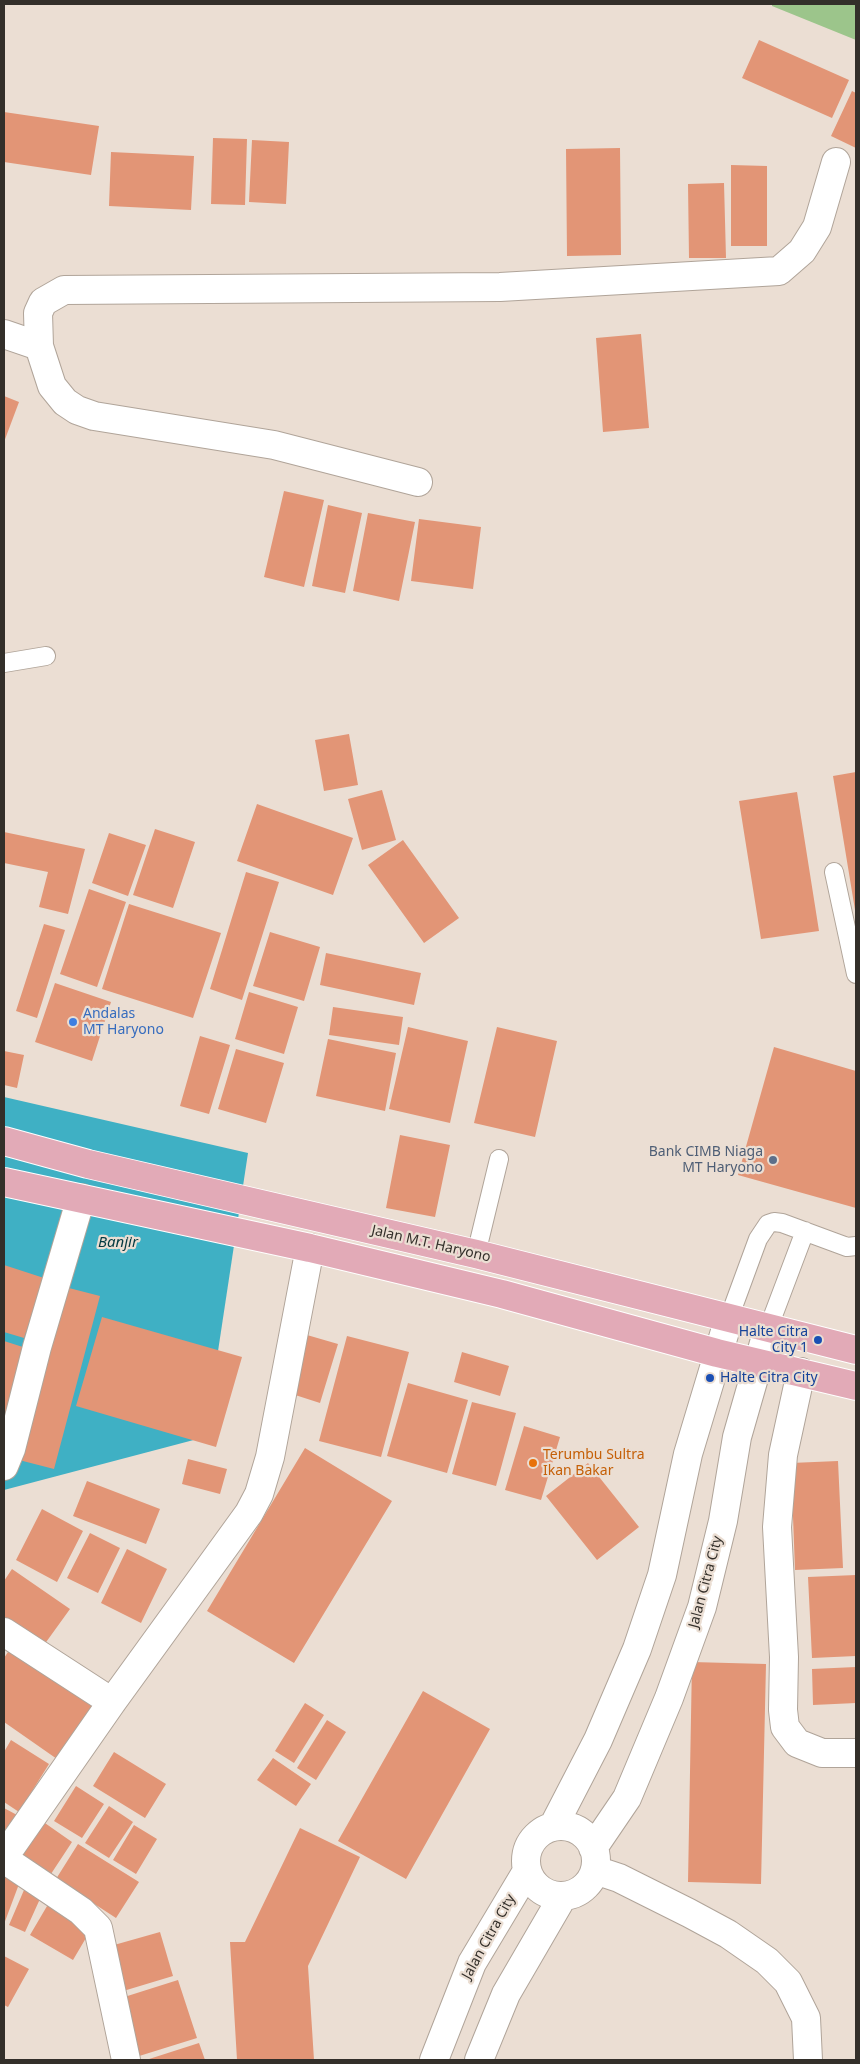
<!DOCTYPE html>
<style>
body{margin:0}
#map{position:relative;width:860px;height:2064px;overflow:hidden;background:#ebded3;font-family:"Noto Sans",sans-serif}
canvas{display:block}
.frame{position:absolute;inset:0;border:5px solid #332f2a;pointer-events:none}
</style>
<div id="map">
<canvas width="860" height="2064"></canvas>
<div class="frame"></div>
</div>
<script>
const c = document.querySelector('canvas').getContext('2d');
c.lineJoin = 'round';
function fill(path, color) {
  c.fillStyle = color;
  c.fill(path, 'evenodd');
}
function toPath(rows) {
  const path = new Path2D();
  for (const r of rows) {
    if (r.length === 3) {
      path.moveTo(r[0] + r[2], r[1]);
      path.arc(r[0], r[1], r[2], 0, 2 * Math.PI);
      continue;
    }
    path.moveTo(r[0], r[1]);
    for (let i = 2; i < r.length; i += 2) path.lineTo(r[i], r[i + 1]);
  }
  return path;
}
function trace(path, color, width, dash) {
  c.strokeStyle = color;
  c.lineWidth = width;
  c.lineCap = dash ? 'butt' : 'round';
  c.setLineDash(dash || []);
  c.stroke(path);
}
function write(font, color, halo, rows, align = 'center') {
  c.font = font + ' "Noto Sans",sans-serif';
  c.lineWidth = 4.5;
  c.setLineDash([]);
  c.textBaseline = 'middle';
  c.strokeStyle = halo;
  c.fillStyle = color;
  for (const [text, x, y, turn = 0] of rows) {
    c.save();
    c.translate(x, y);
    c.rotate((+turn || 0) * Math.PI / 180);
    c.textAlign = isNaN(turn) ? turn : align;
    if (halo) c.strokeText(text, 0, 0);
    c.fillText(text, 0, 0);
    c.restore();
  }
}
const green = toPath([
 [772,4,856,4,856,40,772,6]
]);
const water = toPath([
 [4,1097,248,1153,205,1437,4,1490]
]);
const building = toPath([
 [759,40,849,80,832,118,742,78],
 [852,91,856,93,856,148,831,136],
 [4,112,99,126,91,175,4,162],
 [213,138,247,139,245,205,211,204],
 [252,140,289,142,286,204,249,202],
 [620,148,621,255,567,256,566,149],
 [111,152,194,156,191,210,109,206],
 [731,165,767,166,767,246,731,246],
 [724,183,726,258,689,258,688,184],
 [641,334,649,428,603,432,596,338],
 [4,396,19,402,4,442],
 [284,491,324,500,304,587,264,577],
 [328,505,362,513,345,593,312,586],
 [368,513,415,522,399,601,353,591],
 [419,519,481,527,473,589,411,581],
 [349,734,358,785,324,791,315,740],
 [856,772,856,910,855,910,833,776],
 [382,790,396,840,362,850,348,799],
 [797,792,819,931,761,939,739,801],
 [257,804,353,838,333,895,237,861],
 [155,829,195,842,173,908,133,895],
 [4,832,85,849,68,914,39,907,48,872,4,863],
 [109,833,146,845,128,896,92,883],
 [403,840,459,918,424,943,368,865],
 [246,872,279,882,242,1000,210,989],
 [89,889,126,902,97,987,60,974],
 [129,904,221,933,193,1018,102,989],
 [44,924,65,930,37,1018,16,1011],
 [270,932,320,947,304,1001,253,986],
 [326,953,421,973,414,1005,320,985],
 [55,983,111,1002,92,1061,35,1042],
 [249,992,298,1007,284,1054,235,1039],
 [333,1007,403,1017,399,1045,329,1035],
 [408,1027,468,1041,450,1123,389,1109],
 [497,1027,557,1041,535,1137,474,1123],
 [200,1036,230,1045,209,1114,180,1106],
 [328,1039,396,1053,385,1111,316,1096],
 [774,1047,856,1071,856,1208,738,1175],
 [236,1049,284,1063,266,1123,218,1109],
 [4,1051,24,1055,17,1088,4,1085],
 [400,1135,450,1145,435,1217,386,1208],
 [4,1265,44,1278,24,1338,4,1332],
 [65,1287,100,1296,54,1469,19,1460],
 [102,1317,242,1357,216,1447,76,1406],
 [307,1335,338,1344,320,1403,289,1393],
 [347,1336,409,1352,381,1457,319,1441],
 [4,1341,26,1348,4,1422],
 [462,1352,509,1366,500,1396,454,1382],
 [408,1383,468,1400,447,1473,387,1456],
 [472,1402,516,1413,496,1486,452,1474],
 [524,1426,560,1437,541,1500,505,1490],
 [305,1448,392,1501,294,1663,207,1611],
 [188,1459,227,1469,220,1494,182,1484],
 [838,1461,843,1568,795,1570,791,1463],
 [588,1463,639,1527,597,1560,546,1496],
 [87,1481,160,1509,146,1544,73,1516],
 [42,1509,83,1531,57,1582,16,1560],
 [90,1533,120,1548,98,1593,67,1578],
 [127,1549,167,1569,141,1623,101,1603],
 [12,1569,70,1609,44,1645,4,1617,4,1581],
 [856,1575,856,1656,812,1658,808,1577],
 [10,1649,93,1707,57,1759,4,1722,4,1658],
 [692,1662,766,1664,761,1884,688,1882],
 [856,1667,856,1703,813,1705,812,1669],
 [423,1691,490,1729,406,1879,338,1841],
 [305,1703,324,1715,294,1763,275,1751],
 [327,1720,346,1732,316,1780,297,1768],
 [11,1740,49,1764,19,1812,4,1802,4,1752],
 [114,1752,166,1784,145,1818,93,1786],
 [273,1758,311,1784,296,1806,257,1780],
 [76,1786,104,1804,82,1838,54,1821],
 [109,1806,133,1822,109,1858,85,1843],
 [4,1808,17,1815,4,1838],
 [42,1821,72,1842,47,1880,16,1859],
 [134,1825,157,1839,136,1874,113,1860],
 [300,1828,360,1857,308,1966,314,2060,237,2060,230,1942,245,1942],
 [78,1844,139,1882,116,1918,56,1879],
 [4,1870,22,1876,4,1924],
 [27,1883,44,1890,25,1932,9,1925],
 [50,1901,93,1926,73,1960,30,1935],
 [160,1932,173,1976,120,1992,107,1947],
 [4,1956,29,1969,8,2007,4,2005],
 [178,1980,197,2038,136,2057,118,1999],
 [199,2043,205,2060,146,2060]
]);
const lane = toPath([
 [4,663,46,656],
 [834,872,856,974],
 [476,1254,499,1159],
 [729,1318,758,1239,768,1224,774,1222,782,1223,847,1247,856,1246],
 [768,1329,805,1231]
]);
const street = toPath([
 [4,334,39,346,38,313,43,302,64,290,500,287,779,271,802,251,817,227,836,162],
 [39,346,52,386,65,402,77,410,94,416,274,445,418,482],
 [801,1372,783,1455,777,1527,784,1657,783,1710,785,1727,797,1743,822,1753,856,1753],
 [4,1466,11,1449,37,1347,81,1198],
 [4,1632,112,1702],
 [561,1861,35],
 [553,1827,598,1740,637,1649,662,1575,688,1454,729,1318],
 [593,1848,627,1798,669,1698,702,1607,723,1521,737,1437,768,1329],
 [4,1857,112,1702,249,1513,259,1494,270,1457,310,1248],
 [4,1859,81,1911,98,1928,126,2060],
 [595,1870,619,1878,689,1913,728,1934,767,1961,788,1982,806,2018,808,2060],
 [434,2060,472,1963,527,1871],
 [479,2060,506,1994,563,1896]
]);
const primary = toPath([
 [4,1141,88,1164,476,1254,856,1350],
 [4,1182,310,1248,502,1294,717,1353,856,1386]
]);
const markers = [
 [73,1022,5,"#3f7fe0"],
 [773,1160,5,"#5c6f8a"],
 [818,1340,5,"#1a4fb4"],
 [710,1378,5,"#1a4fb4"],
 [533,1463,5,"#e8710a"]
];
const shopNames = [
 ["Andalas",83,1014],
 ["MT Haryono",83,1030]
];
const serviceNames = [
 ["Bank CIMB Niaga",763,1152],
 ["MT Haryono",763,1168]
];
const streetNames = [
 ["Jalan M.T. Haryono",431,1244,13],
 ["Jalan Citra City",706,1582,-75],
 ["Jalan Citra City",489,1937,-61]
];
const transitNames = [
 ["Halte Citra",808,1332],
 ["City 1",808,1348],
 ["Halte Citra City",720,1378,"left"]
];
const foodNames = [
 ["Terumbu Sultra",543,1455],
 ["Ikan Bakar",543,1471]
];
const waterNames = [
 ["Banjir",118,1243]
];
fill(green, '#9cc58b');
fill(water, '#3fb0c4');
fill(building, '#e29576');
trace(lane, '#b0a499', 20);
trace(street, '#b0a499', 30);
trace(primary, '#fff', 30);
trace(lane, '#fff', 18);
trace(street, '#fff', 28);
trace(primary, '#e2aab7', 28);
for (const [x, y, r, color] of markers) {
  const dot = new Path2D();
  dot.arc(x, y, r, 0, 2 * Math.PI);
  c.fillStyle = color;
  c.fill(dot);
  trace(dot, '#ebded3', 2);
}
write('14px', '#366cbe', '#ebded3', shopNames, 'left');
write('14px', '#4e5e75', '#ebded3', serviceNames, 'right');
write('14px', '#332f2a', '#ebded3', streetNames);
write('14px', '#164399', '#ebded3', transitNames, 'right');
write('14px', '#c56008', '#ebded3', foodNames, 'left');
write('italic 15px', '#043a42', '#ebded3', waterNames);
</script>
